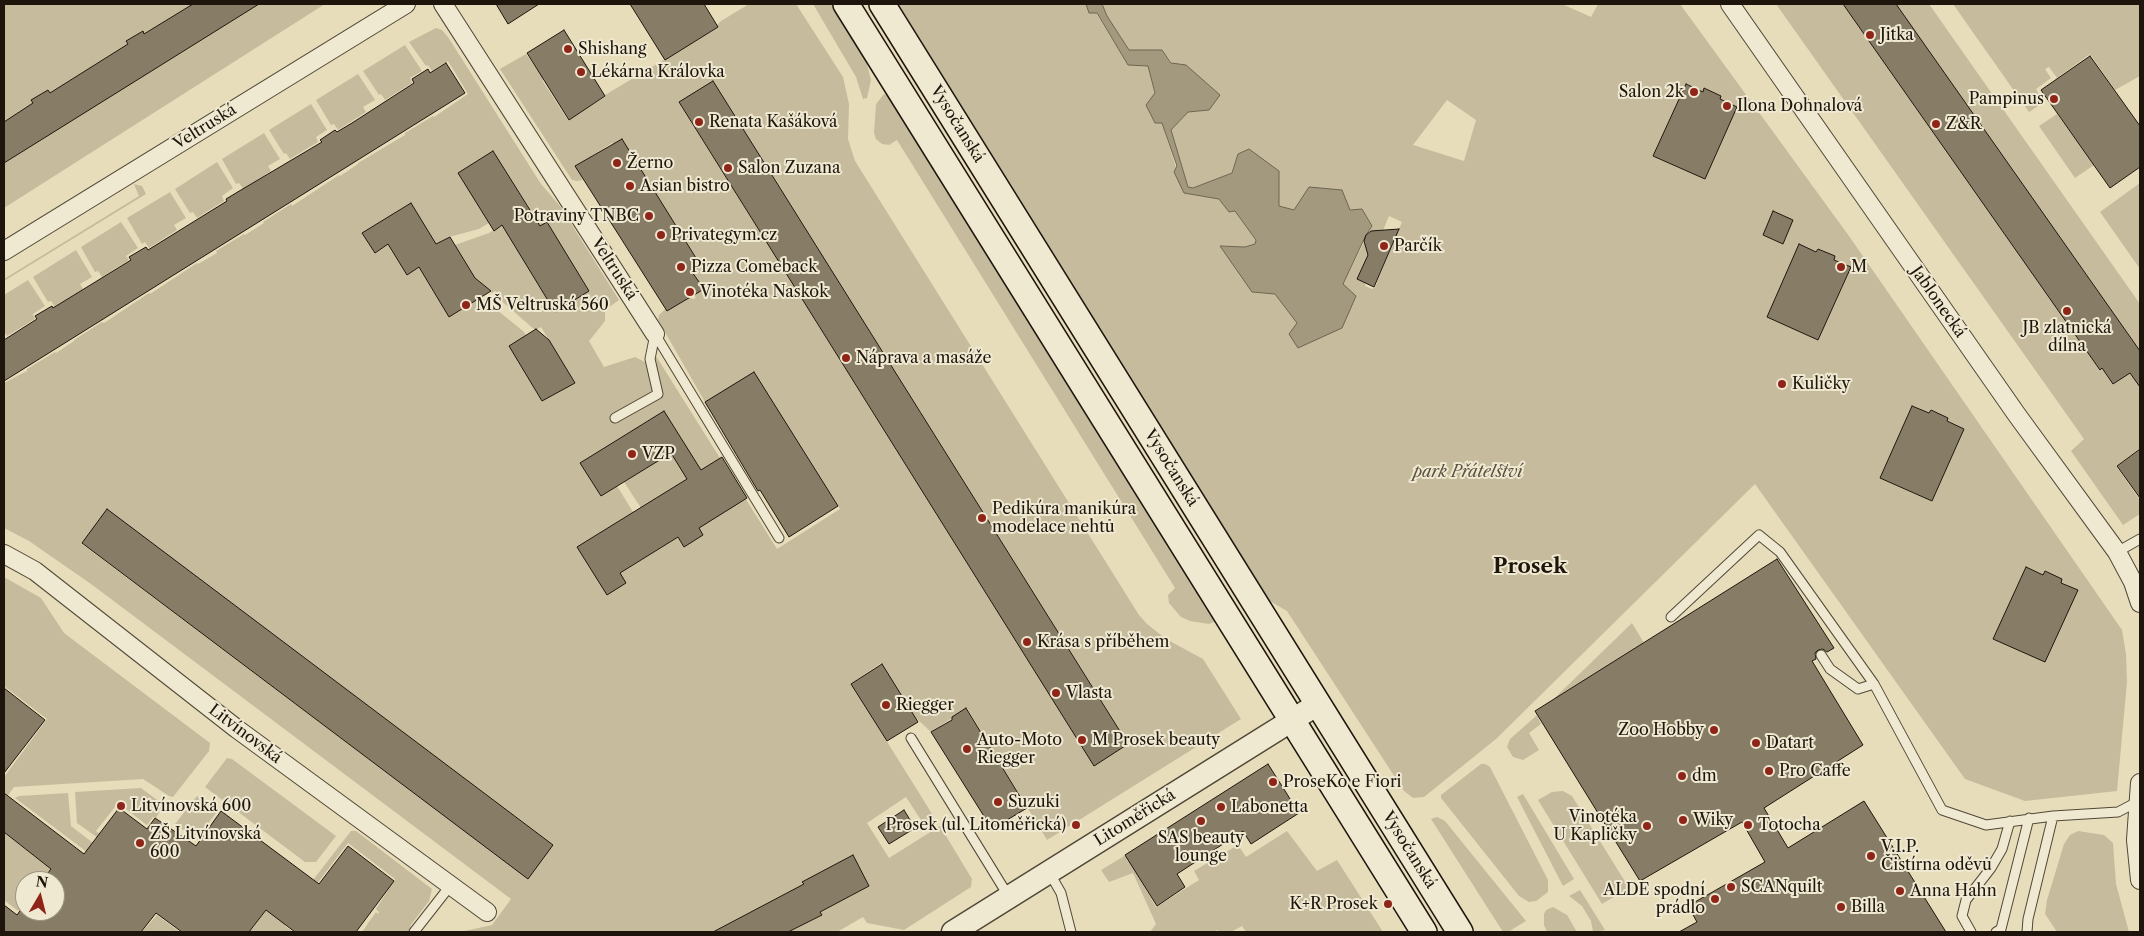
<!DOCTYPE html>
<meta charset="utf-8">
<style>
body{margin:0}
#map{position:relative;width:2144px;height:936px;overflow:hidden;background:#e8ddba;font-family:"Libre Caslon Text",serif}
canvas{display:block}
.frame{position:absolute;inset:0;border:5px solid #1e160d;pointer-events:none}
.north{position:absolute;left:15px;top:871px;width:50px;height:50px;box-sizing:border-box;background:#f0e9d2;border:1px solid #9c9583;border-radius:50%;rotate:8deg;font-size:14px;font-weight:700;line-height:20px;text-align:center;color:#1e160d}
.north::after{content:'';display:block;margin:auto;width:18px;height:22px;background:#8f2418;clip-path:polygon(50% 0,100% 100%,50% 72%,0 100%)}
</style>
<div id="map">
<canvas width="2144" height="936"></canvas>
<div class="frame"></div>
<div class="north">N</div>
</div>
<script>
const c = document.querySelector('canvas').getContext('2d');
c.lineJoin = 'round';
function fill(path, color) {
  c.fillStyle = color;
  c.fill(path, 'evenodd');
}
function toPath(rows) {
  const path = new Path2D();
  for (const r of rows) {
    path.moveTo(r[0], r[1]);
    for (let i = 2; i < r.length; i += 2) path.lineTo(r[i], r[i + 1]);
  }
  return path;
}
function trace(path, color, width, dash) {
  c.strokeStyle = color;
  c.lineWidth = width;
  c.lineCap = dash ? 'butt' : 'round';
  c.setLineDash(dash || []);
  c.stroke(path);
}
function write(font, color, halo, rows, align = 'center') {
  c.font = font + ' "Libre Caslon Text",serif';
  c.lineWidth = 4;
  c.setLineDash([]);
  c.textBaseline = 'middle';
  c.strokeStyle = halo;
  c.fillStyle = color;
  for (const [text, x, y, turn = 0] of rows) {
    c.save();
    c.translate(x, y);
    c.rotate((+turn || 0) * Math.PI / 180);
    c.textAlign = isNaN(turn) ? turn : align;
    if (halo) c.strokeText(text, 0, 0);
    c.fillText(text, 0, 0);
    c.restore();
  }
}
const green = toPath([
 [4,4,193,4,144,34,142,31,126,41,128,44,50,93,48,90,32,100,33,103,4,122],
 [251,4,325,4,4,208,4,163],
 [749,4,796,4,843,77,849,104,848,139,855,161,1139,615,1147,624,1166,639,1203,659,1241,719,1047,840,967,708,931,732,915,717,881,663,851,684,934,817,923,823,906,797,867,823,889,858,940,826,972,879,971,887,904,930,867,923,863,917,837,932,788,932,821,916,820,912,869,886,853,855,803,882,804,884,713,932,460,932,492,925,511,899,91,584,29,541,4,528,4,383,27,371,27,369,55,352,56,353,74,341,74,340,102,322,104,323,149,293,150,294,197,263,198,264,217,253,216,251,244,234,245,235,264,223,263,222,291,204,292,206,339,175,340,176,358,164,358,163,405,135,405,133,433,116,434,117,468,94,448,61,432,71,428,65,426,66,409,42,436,28,442,30,448,37,541,184,560,206,619,300,605,310,605,321,589,341,604,367,635,357,645,362,656,356,777,549,840,509,754,373,705,402,658,320,659,315,666,308,668,311,691,297,692,299,696,298,694,295,703,289,692,272,701,265,622,139,614,145,612,143,576,166,583,180,577,181,572,180,500,69,526,54,544,79,542,80,568,120,605,97,605,95,717,28,717,25,721,21],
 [713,81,1128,743,1094,765,679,103],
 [493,151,528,206,538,228,547,222,589,291,555,312,513,243,519,214,489,233,455,245,475,278,535,330,541,327,575,383,542,401,509,346,526,335,523,331,481,297,449,317,419,267,407,275,388,244,375,253,362,233,411,203,436,244,449,237,479,229,489,223,458,173],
 [664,411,685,444,624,482,641,508,711,464,695,522,703,535,684,547,678,537,620,573,578,547,633,512,617,486,601,496,580,463],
 [107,510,464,778,553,845,438,811,82,544],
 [813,4,832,4,865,56,871,80,867,98,863,99,856,77],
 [897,4,1086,4,1089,13,1096,13,1128,65,1148,66,1162,123,1184,193,1219,199,1229,212,1235,211,1256,240,1255,244,1245,247,1221,246,1252,292,1275,294,1297,323,1343,284,1372,226,1362,209,1294,210,1279,206,1279,171,1238,154,1232,173,1193,188,1188,187,1171,130,1188,112,1209,110,1162,50,1129,50,1107,16,1102,4,1562,4,1591,17,1598,4,1680,4,1849,236,2122,630,2126,654,2127,682,2117,791,2025,801,1965,779,1755,484,1496,739,1424,797,1413,798,1404,791,1287,611,1268,600],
 [1686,84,1703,92,1705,88,1721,96,1720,99,1737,107,1705,179,1653,156],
 [1447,100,1476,120,1464,161,1413,145],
 [1773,211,1793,220,1783,244,1763,235],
 [1389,216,1402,222,1375,287,1372,289,1365,286,1366,283,1358,279,1370,250,1364,241,1366,235,1371,231,1382,233],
 [1799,245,1816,252,1818,249,1835,256,1834,259,1851,268,1818,340,1767,317],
 [1912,406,1929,413,1931,410,1948,418,1947,421,1964,429,1932,501,1880,478],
 [2026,567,2043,575,2045,571,2062,579,2061,583,2078,590,1994,639],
 [1776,4,1843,4,2099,369,2102,368,2113,384,2130,373,2132,376,2140,370,2140,448,2116,466,2140,500,2140,514,2123,525,2071,451,2084,439],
 [1896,4,1929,4,2140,304,2140,351],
 [1953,4,2140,4,2140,76,2115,90,2090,54,2057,78,2049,67,2045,69,2051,78,2036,89,2044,102,2029,112],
 [405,45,422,71,410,78,412,83,385,100,381,94,379,95,363,71],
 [358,74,375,100,363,107,366,112,338,130,334,124,331,125,316,100],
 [884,94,889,95,1216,617,1214,622,1209,624,1190,621,1181,617,1169,603,1168,595,1175,588,897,140,889,145,882,144,876,139,874,133,876,104],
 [311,104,327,130,316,137,318,142,290,159,286,153,284,154,269,130],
 [2057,114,2094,165,2075,178,2039,126],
 [264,133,280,159,268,166,271,171,243,189,239,183,236,184,222,159],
 [217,162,233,188,222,196,224,201,197,218,193,212,190,213,175,189],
 [2140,183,2140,269,2100,212],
 [134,184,142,186,146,194,4,281,4,279,139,196],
 [170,192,186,218,174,225,177,230,149,248,145,242,142,244,127,218],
 [121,222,138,248,126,256,129,260,102,277,98,271,95,272,81,247],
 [76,250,92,277,80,284,83,289,55,307,51,301,48,302,33,277],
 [28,280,45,306,33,314,35,319,7,336,4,331,4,295],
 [4,577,41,598,64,633,210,743,209,751,173,797,169,796,143,779,14,787,4,801,4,777,47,719,4,686],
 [1632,623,1644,643,1563,694,1537,716,1541,724,1529,733,1539,750,1523,760,1513,757,1507,747,1510,739,1536,716],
 [227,758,232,759,336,836,316,862,305,862,205,787],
 [1481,764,1485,764,1490,767,1548,880,1548,892,1536,901,1529,902,1519,896,1441,798,1441,795],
 [141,788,160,802,162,808,156,818,153,817,147,825,118,803,96,831,104,837,102,841,77,823,75,792],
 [1563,791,1572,796,1629,888,1602,904,1538,800,1552,792],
 [68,793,71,826,97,846,91,855,15,798,19,796],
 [1523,794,1574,879,1563,886,1517,797],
 [197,796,219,809,199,836,207,842,205,845,175,824],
 [1437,817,1445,821,1526,921,1508,932,1503,932,1431,819],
 [351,831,356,831,432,889,429,901,410,926,417,932,362,932,376,912,378,914,379,912,376,909,395,879,348,843,301,905,299,898],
 [1287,831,1317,871,1337,860,1383,932,1246,932,1242,926,1231,932,1221,932,1217,930,1215,932,1150,932,1156,924,1133,873,1109,882,1101,870,1126,855,1156,907,1199,880,1194,871,1238,845,1246,857],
 [2078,831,2104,835,2113,843,2116,884,2129,932,2057,932,2045,914,2047,900,2064,844,2070,835],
 [4,832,51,869,41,881,25,881,25,903,18,911,4,900],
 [1580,890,1605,930,1593,932,1591,921,1582,906,1569,896],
 [278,895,293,916,285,926,293,932,250,932],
 [1553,907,1567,915,1577,932,1547,932,1544,925,1544,914,1546,910],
 [157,915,180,932,142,932]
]);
const water = toPath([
 [1086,4,1102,4,1107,16,1129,50,1162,50,1171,63,1186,65,1220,95,1209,110,1188,112,1171,130,1188,187,1193,188,1232,173,1238,154,1249,149,1279,171,1279,206,1294,210,1309,187,1342,190,1350,210,1362,209,1372,226,1366,235,1343,284,1356,296,1342,328,1298,348,1289,334,1297,323,1275,294,1252,292,1220,246,1245,247,1255,244,1256,240,1235,211,1229,212,1219,199,1184,193,1174,172,1177,166,1162,123,1155,123,1146,105,1155,93,1148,66,1128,65,1097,13,1089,13,1086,4]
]);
const building = toPath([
 [193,4,259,4,4,163,4,122,33,103,31,100,48,90,50,93,128,44,126,41,143,31,144,34,193,4],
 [496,4,539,4,508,24,496,4],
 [630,4,704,4,718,27,665,60,630,4],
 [1843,4,1896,4,2140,351,2140,387,2130,373,2113,384,2102,368,2100,370,1843,4],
 [564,30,605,96,569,120,527,53,564,30],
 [2090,56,2140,126,2140,167,2110,188,2041,90,2090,56],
 [446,63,465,93,4,381,4,340,37,319,35,316,52,306,53,308,131,260,129,257,146,247,148,250,227,201,226,199,241,190,322,142,320,140,335,130,337,132,352,123,414,83,412,79,428,69,430,73,446,63],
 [713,81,1128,744,1094,766,679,102,713,81],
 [1686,84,1703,92,1704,88,1721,96,1720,99,1737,107,1705,179,1653,156,1686,84],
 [622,139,701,266,692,272,704,289,667,311,575,166,622,139],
 [493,151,540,226,547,222,589,291,555,312,502,225,494,231,458,173,493,151],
 [411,203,436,244,450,237,475,278,491,291,449,317,419,267,407,275,388,244,375,253,362,233,411,203],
 [1773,211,1793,220,1783,244,1763,235,1773,211],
 [1399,229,1374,287,1357,279,1368,255,1364,241,1366,235,1371,231,1399,229],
 [1799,244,1816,252,1818,249,1835,256,1834,260,1851,267,1818,340,1767,317,1799,244],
 [536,329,549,340,575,383,542,401,509,346,536,329],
 [754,372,838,506,789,537,760,490,758,491,705,402,754,372],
 [1912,406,1929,413,1931,410,1948,418,1947,421,1964,429,1932,501,1880,478,1912,406],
 [664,411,701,470,722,457,747,498,699,528,703,535,684,547,678,537,620,573,626,583,607,595,577,547,687,479,671,453,601,496,580,463,664,411],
 [2140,449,2140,498,2117,466,2140,449],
 [107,509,553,845,528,879,82,543,107,509],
 [1777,559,1834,648,1827,652,1823,649,1818,650,1815,653,1816,659,1812,661,1863,745,1764,808,1788,848,1864,801,1946,932,1679,932,1697,922,1688,906,1765,862,1742,822,1640,881,1535,711,1777,559],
 [2026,567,2043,575,2045,571,2062,579,2061,583,2078,590,2045,662,1993,639,2026,567],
 [882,664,918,722,887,741,851,684,882,664],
 [4,688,45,720,4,773,4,688],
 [966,708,1027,808,992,829,931,732,952,720,952,717,966,708],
 [1268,764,1299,813,1251,844,1243,831,1177,874,1185,887,1157,906,1125,855,1268,764],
 [4,793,84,854,119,808,147,829,155,818,196,846,221,811,319,884,348,846,394,881,356,932,295,932,266,910,249,932,182,932,156,913,141,932,4,932,4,905,17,915,25,904,25,911,55,911,55,881,42,881,51,869,4,832,4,793],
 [904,810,915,828,889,844,878,827,904,810],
 [853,855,869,886,820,912,822,915,788,932,713,932,804,884,802,882,853,855]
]);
const service = toPath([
 [655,334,779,538],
 [615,418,658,394,650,359,655,334],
 [2117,552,2140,539],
 [1671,617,1759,535,1780,552,1874,684,1942,810,1986,825,2053,816],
 [1821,655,1830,669,1858,689,1874,684],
 [911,738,1009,897],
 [1049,872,1061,893,1071,932],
 [414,932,450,886],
 [1971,932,1962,916,1966,900,1991,868,2002,849,2010,821],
 [1996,932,2001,929,2029,818],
 [2027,932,2028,919,2053,816,2118,812,2139,801]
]);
const minor = toPath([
 [443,4,655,334],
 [1730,4,2017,415,2117,552,2133,582,2140,603],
 [4,251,406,4],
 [4,554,35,571,237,729,487,912],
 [2140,783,2136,840,2140,880]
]);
const tertiary = toPath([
 [953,932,1318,704]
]);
const secondary = toPath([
 [846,4,1424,932],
 [882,4,1460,932]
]);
const markers = [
 [1870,35,5,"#8f2418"],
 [568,49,5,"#8f2418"],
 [581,72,5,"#8f2418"],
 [1694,92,5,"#8f2418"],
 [2054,99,5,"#8f2418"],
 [1727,106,5,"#8f2418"],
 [699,122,5,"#8f2418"],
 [1936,124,5,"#8f2418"],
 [617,163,5,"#8f2418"],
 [728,168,5,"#8f2418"],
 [630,186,5,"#8f2418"],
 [649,216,5,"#8f2418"],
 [661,235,5,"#8f2418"],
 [1384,246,5,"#8f2418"],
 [681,267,5,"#8f2418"],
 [1841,267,5,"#8f2418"],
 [690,292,5,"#8f2418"],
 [466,305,5,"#8f2418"],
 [2067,311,5,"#8f2418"],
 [846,358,5,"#8f2418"],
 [1782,384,5,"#8f2418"],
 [632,454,5,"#8f2418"],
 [982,518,5,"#8f2418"],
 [1027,642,5,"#8f2418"],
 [1056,693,5,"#8f2418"],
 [886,705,5,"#8f2418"],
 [1714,730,5,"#8f2418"],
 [1082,740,5,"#8f2418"],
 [1756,743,5,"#8f2418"],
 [967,749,5,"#8f2418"],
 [1769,771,5,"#8f2418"],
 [1682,776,5,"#8f2418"],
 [1273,782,5,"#8f2418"],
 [998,802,5,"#8f2418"],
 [121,806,5,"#8f2418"],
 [1221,807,5,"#8f2418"],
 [1683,820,5,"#8f2418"],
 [1201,821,5,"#8f2418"],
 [1076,825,5,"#8f2418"],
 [1748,825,5,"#8f2418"],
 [1647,826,5,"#8f2418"],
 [140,843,5,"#8f2418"],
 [1871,856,5,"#8f2418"],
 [1731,887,5,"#8f2418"],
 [1900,891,5,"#8f2418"],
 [1715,899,5,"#8f2418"],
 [1388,904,5,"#8f2418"],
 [1841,907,5,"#8f2418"]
];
const poiNames = [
 ["Jitka",1880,35],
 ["Shishang",578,49],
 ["Lékárna Královka",591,72],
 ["Salon 2k",1684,92,"right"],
 ["Pampinus",2044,99,"right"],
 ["Ilona Dohnalová",1737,106],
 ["Renata Kašáková",709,122],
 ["Z&R",1946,124],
 ["Žerno",627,163],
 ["Salon Zuzana",738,168],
 ["Asian bistro",640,186],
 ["Potraviny TNBC",639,216,"right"],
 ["Privategym.cz",671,235],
 ["Parčík",1394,246],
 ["Pizza Comeback",691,267],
 ["M",1851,267],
 ["Vinotéka Naskok",700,292],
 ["MŠ Veltruská 560",476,305],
 ["JB zlatnická",2067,328,"center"],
 ["dílna",2067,346,"center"],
 ["Náprava a masáže",856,358],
 ["Kuličky",1792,384],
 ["VZP",642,454],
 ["Pedikúra manikúra",992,509],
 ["modelace nehtů",992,527],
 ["Krása s příběhem",1037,642],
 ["Vlasta",1066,693],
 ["Riegger",896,705],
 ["Zoo Hobby",1704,730,"right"],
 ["Auto-Moto",977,740],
 ["Riegger",977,758],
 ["M Prosek beauty",1092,740],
 ["Datart",1766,743],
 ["Pro Caffe",1779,771],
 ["dm",1692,776],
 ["ProseKo e Fiori",1283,782],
 ["Suzuki",1008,802],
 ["Litvínovská 600",131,806],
 ["Labonetta",1231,807],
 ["Vinotéka",1637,817,"right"],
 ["U Kapličky",1637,835,"right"],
 ["Wiky",1693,820],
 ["Prosek (ul. Litoměřická)",1066,825,"right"],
 ["Totocha",1758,825],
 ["ZŠ Litvínovská",150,834],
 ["600",150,852],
 ["SAS beauty",1201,838,"center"],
 ["lounge",1201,856,"center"],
 ["V.I.P.",1881,847],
 ["Čistírna oděvů",1881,865],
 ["SCANquilt",1741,887],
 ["ALDE spodní",1705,890,"right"],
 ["prádlo",1705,908,"right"],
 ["Anna Hahn",1910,891],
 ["K+R Prosek",1378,904,"right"],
 ["Billa",1851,907]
];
const streetNames = [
 ["Vysočanská",957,124,58],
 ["Veltruská",205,127,-32],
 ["Veltruská",614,269,57],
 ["Jablonecká",1938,302,55],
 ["Vysočanská",1171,468,58],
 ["Litvínovská",245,734,37],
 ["Litoměřická",1135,818,-32],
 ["Vysočanská",1409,850,58]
];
const parkNames = [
 ["park Přátelství",1468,472]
];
const districtNames = [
 ["Prosek",1530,567]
];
fill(green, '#c6bb9d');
fill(water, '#a3997f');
trace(water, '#6e6551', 1);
fill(building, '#877d67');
trace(building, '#1e160d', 1);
trace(service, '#504838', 11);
trace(minor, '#504838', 20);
trace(tertiary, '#504838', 25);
trace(secondary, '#1e160d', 28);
trace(service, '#f0e9d2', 9);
trace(minor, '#f0e9d2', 18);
trace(tertiary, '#f0e9d2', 22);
trace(secondary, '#f0e9d2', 25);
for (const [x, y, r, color] of markers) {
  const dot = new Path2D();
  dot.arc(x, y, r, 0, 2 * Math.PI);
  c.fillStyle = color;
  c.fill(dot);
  trace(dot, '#f0e9d2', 2);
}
write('16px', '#1e160d', '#f0e9d2', poiNames, 'left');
write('16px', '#1e160d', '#f0e9d2', streetNames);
write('italic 16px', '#59503f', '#f0e9d2', parkNames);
write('bold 21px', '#1e160d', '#f0e9d2', districtNames);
</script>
